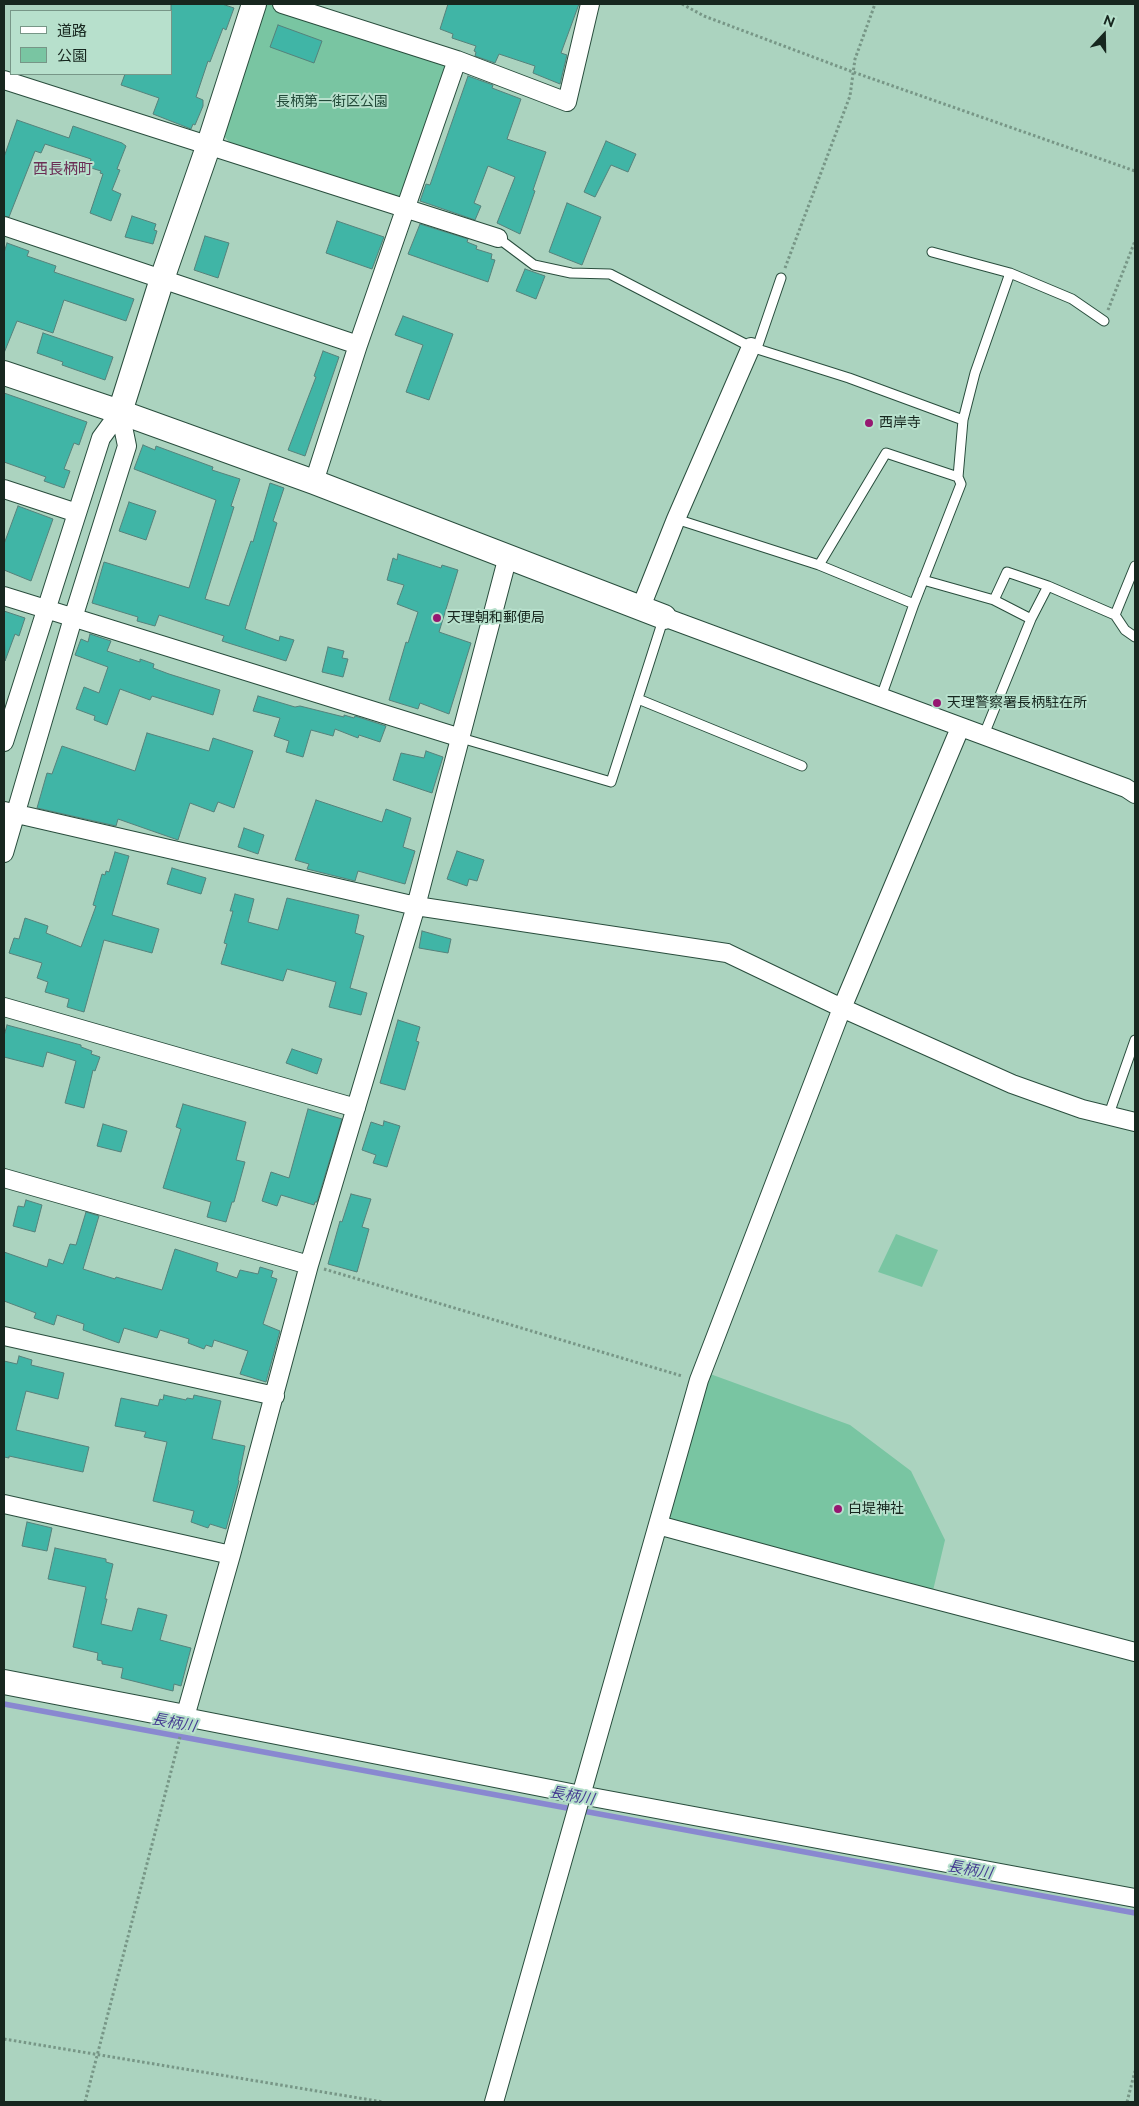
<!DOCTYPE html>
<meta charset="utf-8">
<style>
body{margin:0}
#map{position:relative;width:1139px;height:2106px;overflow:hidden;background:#abd3bf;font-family:Raleway,"Noto Sans JP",sans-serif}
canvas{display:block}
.frame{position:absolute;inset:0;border:5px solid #17271f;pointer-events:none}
.legend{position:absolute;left:10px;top:10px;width:162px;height:65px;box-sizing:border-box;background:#b7e0cc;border:1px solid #779687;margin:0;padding:6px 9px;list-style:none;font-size:15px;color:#17271f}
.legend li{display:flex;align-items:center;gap:10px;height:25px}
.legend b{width:25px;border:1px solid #779687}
.north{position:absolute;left:1079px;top:10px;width:50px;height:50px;-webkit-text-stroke:4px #b7e0cc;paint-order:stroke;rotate:21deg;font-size:14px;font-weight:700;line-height:20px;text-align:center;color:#17271f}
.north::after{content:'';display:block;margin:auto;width:18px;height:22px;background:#17271f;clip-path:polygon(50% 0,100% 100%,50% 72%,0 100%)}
</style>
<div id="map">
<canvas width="1139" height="2106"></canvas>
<div class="frame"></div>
<ul class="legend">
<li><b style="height:6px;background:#fff"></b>道路</li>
<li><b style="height:14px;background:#79c5a2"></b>公園</li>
</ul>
<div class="north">N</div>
</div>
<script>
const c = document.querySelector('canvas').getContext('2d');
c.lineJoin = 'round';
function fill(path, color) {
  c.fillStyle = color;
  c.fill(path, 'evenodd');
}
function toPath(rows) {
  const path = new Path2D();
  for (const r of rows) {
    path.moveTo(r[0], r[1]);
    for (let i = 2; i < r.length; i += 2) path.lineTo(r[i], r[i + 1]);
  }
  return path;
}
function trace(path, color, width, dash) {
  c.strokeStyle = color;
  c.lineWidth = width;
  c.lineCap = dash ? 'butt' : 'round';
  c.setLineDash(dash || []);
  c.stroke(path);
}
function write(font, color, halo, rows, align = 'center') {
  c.font = font + ' Raleway,"Noto Sans JP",sans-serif';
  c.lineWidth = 4;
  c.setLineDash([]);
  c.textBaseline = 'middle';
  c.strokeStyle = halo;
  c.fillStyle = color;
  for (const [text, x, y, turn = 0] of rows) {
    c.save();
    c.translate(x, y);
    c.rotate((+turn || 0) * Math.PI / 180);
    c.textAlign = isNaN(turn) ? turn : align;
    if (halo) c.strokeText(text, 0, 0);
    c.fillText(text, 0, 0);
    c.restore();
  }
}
const green = toPath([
 [260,4,277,4,443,58,445,69,406,190,394,202,238,153,220,131],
 [896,1234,938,1250,922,1287,878,1272],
 [702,1371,850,1425,911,1471,945,1540,931,1599,658,1525]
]);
const stream = toPath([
 [4,1704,1135,1913]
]);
const building = toPath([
 [171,4,222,4,234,8,226,30,223,28,210,62,208,61,196,97,203,100,203,106,195,125,193,124,191,129,153,114,159,98,121,85,125,74,171,74,171,4],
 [448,4,579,4,561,53,567,55,560,84,533,73,535,66,499,54,495,63,475,56,476,52,474,51,476,46,452,38,453,34,440,29,448,4],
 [278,25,322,41,314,63,270,47,278,25],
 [468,76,493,85,492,88,521,99,507,139,546,152,533,190,535,191,520,234,497,223,515,177,488,166,474,203,481,206,475,220,420,201,426,184,430,185,468,76],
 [17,120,69,138,73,126,122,143,126,146,117,169,120,170,112,190,121,194,111,221,90,213,103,174,100,173,101,171,88,167,91,159,45,144,41,153,35,151,9,217,4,216,4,157,17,120],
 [606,141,636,154,628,172,611,165,595,197,584,192,606,141],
 [567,203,601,217,582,265,549,252,567,203],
 [132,216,156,224,154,230,157,231,153,244,125,237,132,216],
 [337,221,384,237,372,269,326,253,337,221],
 [420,224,468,239,467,242,477,246,476,249,492,254,491,259,495,260,488,282,408,254,420,224],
 [205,236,229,243,218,278,194,270,205,236],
 [7,243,29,251,27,256,56,266,54,272,134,299,126,321,64,300,53,333,17,321,4,353,4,253,7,243],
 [525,269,545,276,536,299,516,291,525,269],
 [403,316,453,334,429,400,406,392,423,345,395,335,403,316],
 [43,333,113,357,105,380,62,365,63,362,37,353,43,333],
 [323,351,339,357,305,456,288,450,316,377,314,376,323,351],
 [4,393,87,422,79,445,74,443,64,469,70,471,64,488,44,481,46,477,4,462,4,393],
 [143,445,155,450,156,446,213,467,212,470,240,479,231,506,234,507,205,599,229,606,251,541,253,542,270,483,284,488,273,521,277,523,245,629,279,641,280,636,294,640,286,661,222,641,224,636,159,615,155,626,137,621,138,617,92,603,104,562,189,588,216,500,134,469,143,445],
 [129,502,156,511,146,540,119,531,129,502],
 [18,506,53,519,31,581,4,570,4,544,18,506],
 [398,554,441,568,442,565,458,570,439,632,471,643,449,714,420,703,418,709,389,700,406,642,408,643,418,612,397,604,404,585,387,580,393,558,397,560,398,554],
 [4,611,25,618,19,636,15,634,5,661,4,611],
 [90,634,111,641,107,651,140,662,140,659,154,664,153,668,169,674,220,690,213,715,152,696,150,700,120,689,107,725,94,720,95,716,76,709,84,687,99,693,108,667,75,655,81,639,88,642,90,634],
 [328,647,344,651,342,658,348,659,343,677,322,672,328,647],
 [258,696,295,707,300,706,344,717,344,715,354,718,355,716,386,726,380,742,359,735,358,738,335,729,333,736,311,730,303,757,286,752,289,741,274,736,280,718,253,711,258,696],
 [147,733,209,751,213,738,253,751,234,808,218,802,214,812,190,803,178,840,118,819,116,826,37,808,47,773,52,774,62,746,135,771,147,733],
 [426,751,443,757,432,793,393,780,401,753,424,758,426,751],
 [316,800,382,822,386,809,411,818,403,847,415,851,405,884,358,871,355,881,307,869,309,864,295,860,316,800],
 [244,828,264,835,258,854,238,847,244,828],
 [457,851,484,860,477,881,469,879,467,886,447,879,457,851],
 [115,852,129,856,112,915,159,929,152,953,104,940,84,1012,67,1007,69,999,45,992,48,982,37,978,42,963,9,953,14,938,19,939,25,918,48,926,46,933,81,947,96,906,93,905,102,874,105,875,106,871,109,872,115,852],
 [172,868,206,878,201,894,167,884,172,868],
 [235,894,254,899,248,922,278,930,287,898,359,915,355,933,364,936,350,988,367,993,361,1015,329,1007,336,982,287,969,283,981,221,964,227,944,224,943,233,911,230,911,235,894],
 [422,931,451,939,448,953,419,948,422,931],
 [398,1020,420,1027,416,1041,419,1042,405,1090,380,1083,398,1020],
 [7,1025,81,1045,81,1047,92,1051,91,1054,100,1057,95,1071,93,1070,84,1108,65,1103,76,1061,47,1052,43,1067,4,1057,4,1036,7,1025],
 [292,1049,322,1059,317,1074,286,1063,292,1049],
 [183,1104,246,1122,236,1160,245,1162,234,1202,232,1202,226,1222,207,1217,211,1202,163,1188,181,1129,176,1127,183,1104],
 [308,1109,342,1119,317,1202,315,1202,314,1205,281,1195,277,1206,262,1201,271,1172,289,1178,308,1109],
 [384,1121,400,1126,387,1167,373,1163,376,1155,362,1150,371,1122,383,1126,384,1121],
 [103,1124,127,1131,121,1152,97,1146,103,1124],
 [351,1194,371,1199,362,1227,369,1229,357,1272,328,1264,340,1221,342,1222,351,1194],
 [26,1200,42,1205,35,1232,13,1226,18,1206,24,1207,26,1200],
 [86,1212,99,1216,83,1269,115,1279,116,1277,162,1290,175,1249,218,1263,216,1271,237,1278,240,1270,258,1274,260,1267,273,1271,271,1277,277,1279,263,1324,280,1331,266,1382,240,1374,248,1351,214,1340,212,1347,206,1345,204,1349,188,1343,189,1339,160,1330,157,1338,124,1328,119,1343,83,1330,84,1324,57,1315,54,1325,34,1318,36,1313,4,1301,4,1252,47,1267,49,1259,63,1264,70,1244,76,1245,86,1212],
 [19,1356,32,1360,31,1365,64,1373,58,1399,26,1391,16,1430,89,1447,83,1472,9,1456,9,1458,4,1457,4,1361,17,1364,19,1356],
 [164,1395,186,1400,187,1398,193,1399,194,1395,221,1401,212,1439,245,1446,238,1480,239,1481,226,1529,210,1524,208,1528,191,1522,194,1511,153,1501,167,1442,144,1437,146,1432,115,1426,121,1398,158,1406,160,1399,163,1400,164,1395],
 [27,1522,52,1528,47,1551,22,1546,27,1522],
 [55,1548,106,1559,106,1562,113,1564,105,1599,107,1599,101,1624,132,1631,138,1608,167,1615,160,1640,191,1648,181,1686,174,1684,173,1691,121,1678,123,1668,102,1664,102,1661,97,1660,98,1653,73,1647,86,1587,48,1579,55,1548]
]);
const path = toPath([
 [682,4,704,16,853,72,1135,171],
 [785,268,850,96,855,59,875,4],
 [1108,310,1135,241],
 [324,1269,682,1376],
 [4,2039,383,2102],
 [85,2102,180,1737],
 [1127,2102,1135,2071]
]);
const lane = toPath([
 [498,238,534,265,571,273,610,274,751,347,849,378,963,420,958,477,961,484,914,604,881,697],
 [932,252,1010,273,1072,299,1104,321],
 [757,348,781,278],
 [963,420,975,373,1010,273],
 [676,519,819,565,914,604],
 [819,565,886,453,958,477],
 [923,580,994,600,1007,572,1048,586,1031,619,983,737],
 [1048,586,1115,615,1125,630,1135,637],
 [994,600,1031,619],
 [1115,615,1135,566],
 [638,699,802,766],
 [461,738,611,782,664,617],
 [1109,1114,1135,1040]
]);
const street = toPath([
 [282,4,457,60,567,102,590,4],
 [4,80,498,238],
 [4,226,358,345],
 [314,482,358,345,457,60],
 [4,489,77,513],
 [508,556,416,906,309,1265,231,1555,185,1717,581,1795,1135,1898],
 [4,596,461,738],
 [641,607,676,519,751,347],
 [664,617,1126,788,1135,794],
 [4,742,101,438,120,412],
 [4,811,416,906,727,953,842,1008,1012,1084,1082,1109,1135,1122],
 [4,853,73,618,127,446,120,412],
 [4,1007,356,1108],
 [4,1178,309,1265],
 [4,1336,275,1396],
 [4,1504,231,1555],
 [658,1525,864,1581,1135,1652],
 [494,2102,699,1380,842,1008,960,728]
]);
const secondary = toPath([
 [4,373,120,412,314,482,664,617],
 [120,412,162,279,208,147,254,4],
 [4,1682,185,1717]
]);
const markers = [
 [869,423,5,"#961871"],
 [437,618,5,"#961871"],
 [937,703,5,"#961871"],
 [838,1509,5,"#961871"]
];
const parkNames = [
 ["長柄第一街区公園",332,102]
];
const poiNames = [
 ["西岸寺",879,423],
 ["天理朝和郵便局",447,618],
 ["天理警察署長柄駐在所",947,703],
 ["白堤神社",848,1509]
];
const neighbourhoodNames = [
 ["西長柄町",63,169]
];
const waterNames = [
 ["長柄川",174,1723,10],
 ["長柄川",572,1796,10],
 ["長柄川",970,1870,10]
];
fill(green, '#79c5a2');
trace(stream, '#8988d0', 5.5);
fill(building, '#40b5a6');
trace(building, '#55827b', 1);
trace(lane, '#294d3d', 11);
trace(street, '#294d3d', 20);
trace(secondary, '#294d3d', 26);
trace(path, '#779686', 3, [2.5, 2.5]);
trace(lane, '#fff', 9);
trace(street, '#fff', 18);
trace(secondary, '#fff', 24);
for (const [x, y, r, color] of markers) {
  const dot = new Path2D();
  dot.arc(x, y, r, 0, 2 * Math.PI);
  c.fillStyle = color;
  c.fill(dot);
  trace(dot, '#b7e0cc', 2);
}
write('14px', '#214938', '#b7e0cc', parkNames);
write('14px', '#17271f', '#b7e0cc', poiNames, 'left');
write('15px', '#6b2e55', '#b7e0cc', neighbourhoodNames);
write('italic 15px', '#463d92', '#b7e0cc', waterNames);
</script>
